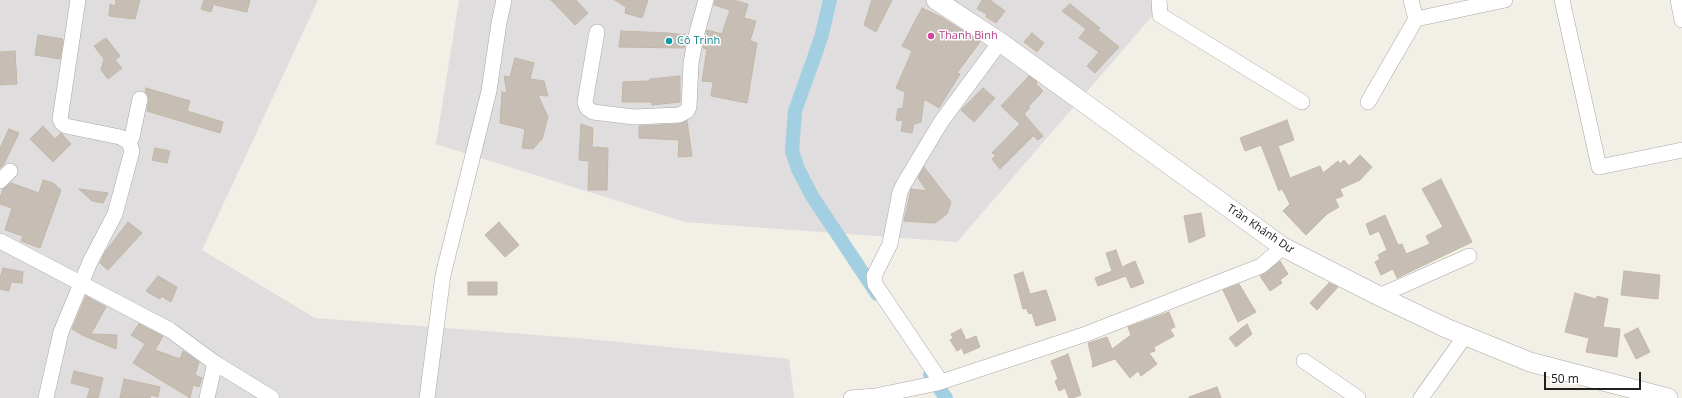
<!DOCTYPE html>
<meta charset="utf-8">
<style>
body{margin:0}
#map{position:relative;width:1682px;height:398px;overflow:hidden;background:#f2efe6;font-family:"Open Sans",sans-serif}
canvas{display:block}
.scale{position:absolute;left:1544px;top:372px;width:97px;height:18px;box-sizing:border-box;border:2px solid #202020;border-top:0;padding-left:5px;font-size:12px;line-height:14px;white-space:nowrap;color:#202020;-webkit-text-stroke:3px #fff;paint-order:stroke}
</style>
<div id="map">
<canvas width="1682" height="398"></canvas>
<div class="scale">50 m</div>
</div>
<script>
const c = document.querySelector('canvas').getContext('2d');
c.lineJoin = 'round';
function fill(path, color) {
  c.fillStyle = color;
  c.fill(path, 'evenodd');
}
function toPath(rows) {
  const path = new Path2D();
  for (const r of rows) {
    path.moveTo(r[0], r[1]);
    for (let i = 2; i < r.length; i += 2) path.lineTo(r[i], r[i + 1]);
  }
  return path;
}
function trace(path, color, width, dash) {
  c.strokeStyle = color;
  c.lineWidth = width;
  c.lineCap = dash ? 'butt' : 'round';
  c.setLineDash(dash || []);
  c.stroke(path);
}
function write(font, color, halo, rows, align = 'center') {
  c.font = font + ' "Open Sans",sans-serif';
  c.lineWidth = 3;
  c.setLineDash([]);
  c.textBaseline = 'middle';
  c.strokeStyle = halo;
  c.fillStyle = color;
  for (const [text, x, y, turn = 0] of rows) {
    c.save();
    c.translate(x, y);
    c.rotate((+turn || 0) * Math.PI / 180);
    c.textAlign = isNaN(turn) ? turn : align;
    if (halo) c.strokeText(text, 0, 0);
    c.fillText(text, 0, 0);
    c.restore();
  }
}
const residential = toPath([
 [0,0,318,0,202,250,315,318,588,339,789,359,794,398,0,398],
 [459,0,1166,0,957,242,685,222,436,144]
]);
const canal = toPath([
 [830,0,821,38,795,111,792,151,798,169,812,196,877,294],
 [930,375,946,398]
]);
const building = toPath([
 [116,0,140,0,135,19,109,16,110,4,115,6,116,0],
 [204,0,250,0,247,12,215,5,215,0,211,12,201,9,204,0],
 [551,0,576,0,588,13,575,25,551,0],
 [615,0,648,0,642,18,625,13,626,7,615,0],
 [715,0,733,0,748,4,744,18,756,21,750,41,757,43,747,103,711,96,713,82,702,81,707,49,703,48,707,30,722,34,730,10,714,5,715,0],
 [872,0,892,0,876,32,864,25,872,0],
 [982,0,990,0,1005,11,996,23,986,17,987,14,977,9,982,0],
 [1070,4,1100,28,1098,30,1119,47,1095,73,1087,66,1099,52,1079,38,1086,29,1062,11,1070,4],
 [922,8,943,18,980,42,957,73,960,74,939,108,924,99,921,122,914,124,912,133,901,131,903,121,896,120,898,109,903,108,905,92,896,88,912,51,902,46,922,8],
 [621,31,668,33,687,35,684,48,619,47,621,31],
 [1032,33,1044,43,1037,52,1024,42,1032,33],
 [38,35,63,39,60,59,35,55,38,35],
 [106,38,120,56,115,60,122,68,108,79,101,70,104,59,94,46,106,38],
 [15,51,17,84,0,85,0,52,15,51],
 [515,58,534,63,530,79,544,81,548,96,538,95,548,117,542,139,533,149,522,148,525,129,500,123,502,92,507,93,504,76,510,77,515,58],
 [680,76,680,102,652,105,652,102,622,102,623,82,650,81,650,79,680,76],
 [1029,76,1037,82,1036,84,1043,91,1028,107,1030,108,1024,114,1043,136,1038,140,1029,132,1033,136,1000,169,992,159,996,155,992,153,1020,124,1001,106,1029,76],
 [146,88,190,101,187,111,223,122,220,133,147,111,149,100,148,96,145,91,146,88],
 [983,88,995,98,974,122,961,110,983,88],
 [1287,120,1294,140,1278,146,1290,178,1320,166,1323,173,1338,161,1340,164,1344,160,1349,166,1360,155,1372,167,1360,180,1340,189,1343,196,1335,199,1339,207,1327,214,1306,235,1283,211,1290,204,1282,189,1279,191,1261,145,1245,151,1240,138,1287,120],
 [687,121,692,156,678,157,679,140,639,138,639,126,679,124,687,121],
 [581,124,593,128,592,147,608,148,607,190,588,190,589,161,579,160,581,124],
 [43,126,55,139,61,133,71,144,53,162,30,139,43,126],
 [9,129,19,133,4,164,0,168,0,148,9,129],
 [155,148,170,151,167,163,152,160,155,148],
 [924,167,951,202,947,214,935,223,904,221,911,189,927,191,918,178,924,167],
 [1441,179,1472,242,1397,278,1393,269,1381,275,1375,262,1380,259,1378,255,1387,250,1379,231,1370,235,1366,224,1385,215,1398,245,1402,244,1406,254,1430,244,1426,236,1443,227,1422,189,1441,179],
 [43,180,53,183,61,190,40,248,21,241,23,236,5,230,12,208,0,204,0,198,3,189,11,183,39,193,43,180],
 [79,189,108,193,103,203,92,201,79,189],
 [1201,213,1205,236,1189,243,1184,216,1201,213],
 [128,222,142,233,108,270,100,263,105,252,128,222],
 [499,222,519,245,505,257,485,235,499,222],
 [1116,250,1122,267,1135,261,1144,283,1131,288,1126,276,1098,286,1095,278,1112,271,1106,253,1116,250],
 [1280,261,1288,274,1280,280,1282,283,1270,291,1260,276,1280,261],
 [3,268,23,272,22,283,11,282,9,291,0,289,0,278,3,268],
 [1624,271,1660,275,1658,299,1621,295,1624,271],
 [1023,272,1030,294,1046,290,1056,320,1036,326,1032,313,1029,314,1026,308,1023,309,1014,275,1023,272],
 [158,276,177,287,171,302,161,296,160,299,146,291,158,276],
 [468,282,497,282,497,295,468,295,468,282],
 [1329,283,1338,287,1317,310,1310,303,1329,283],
 [1239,284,1256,312,1238,322,1223,290,1239,284],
 [1575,293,1596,299,1597,296,1608,299,1603,327,1620,329,1617,357,1586,352,1589,338,1565,332,1575,293],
 [86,296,106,307,91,334,117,335,116,349,82,335,72,329,86,296],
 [1169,312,1175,327,1170,329,1174,336,1154,347,1155,351,1149,353,1157,364,1141,376,1138,371,1130,378,1115,359,1092,367,1093,364,1088,343,1107,337,1112,349,1131,335,1128,327,1169,312],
 [139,324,163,336,155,350,180,359,183,351,199,362,195,375,202,378,199,387,193,385,190,398,133,363,145,344,131,335,139,324],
 [1247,324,1252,334,1236,347,1229,338,1247,324],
 [1638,328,1650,352,1636,359,1624,335,1638,328],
 [961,329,966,340,976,336,980,347,964,354,962,348,957,351,950,340,953,338,951,334,961,329],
 [1068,354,1081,395,1073,398,1069,398,1065,388,1059,391,1055,381,1058,379,1051,361,1068,354],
 [74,371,103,378,98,398,87,398,90,388,71,383,74,371],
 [124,379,160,387,158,397,151,395,150,398,120,398,124,379],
 [1217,387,1221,398,1189,398,1189,397,1217,387]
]);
const minor = toPath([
 [1159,0,1160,15,1302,102],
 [1411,0,1416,19,1505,0],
 [1562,0,1599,167,1682,150],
 [1678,0,1682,20],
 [597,32,585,102,587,108,593,112,634,117,679,115,687,111,689,107,691,63,696,36,706,0],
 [1368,102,1416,19],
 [129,142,132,137,140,99],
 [0,181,10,171],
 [0,241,170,330,215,363,272,398],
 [1379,296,1469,256],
 [1304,361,1358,398],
 [941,382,879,290,875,284,874,276,890,244,900,192,905,182,941,122,1000,42],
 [46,398,61,332,90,262,115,214,132,151,129,142,120,137,66,126,62,123,60,119,78,0],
 [207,398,215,363],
 [427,398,443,275,489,91,499,23,504,0],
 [851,398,875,396,938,383,1086,334,1261,266,1283,247],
 [1421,398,1465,336]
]);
const tertiary = toPath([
 [936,0,1000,42,1283,247,1379,296,1446,328,1530,362,1668,398]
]);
const markers = [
 [931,36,4,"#d1479c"],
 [669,41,4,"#0f9aa8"]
];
const hotelNames = [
 ["Thanh Bình",939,36]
];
const cultureNames = [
 ["Cô Trinh",677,41]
];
const streetNames = [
 ["Trần Khánh Dư",1260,229,34]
];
fill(residential, '#dfdddd');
trace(canal, '#a3cfe3', 14);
fill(building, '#c6beb5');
trace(building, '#c5b7a7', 1);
trace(minor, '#a7a7a7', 16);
trace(tertiary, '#a7a7a7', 20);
trace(minor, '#fff', 15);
trace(tertiary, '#fff', 19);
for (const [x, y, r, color] of markers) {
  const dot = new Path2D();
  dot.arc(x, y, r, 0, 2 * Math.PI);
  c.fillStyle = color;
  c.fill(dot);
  trace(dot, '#fff', 1.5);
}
write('11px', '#b23c85', '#fff', hotelNames, 'left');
write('11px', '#0d838f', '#fff', cultureNames, 'left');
write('11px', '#202020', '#fff', streetNames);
</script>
